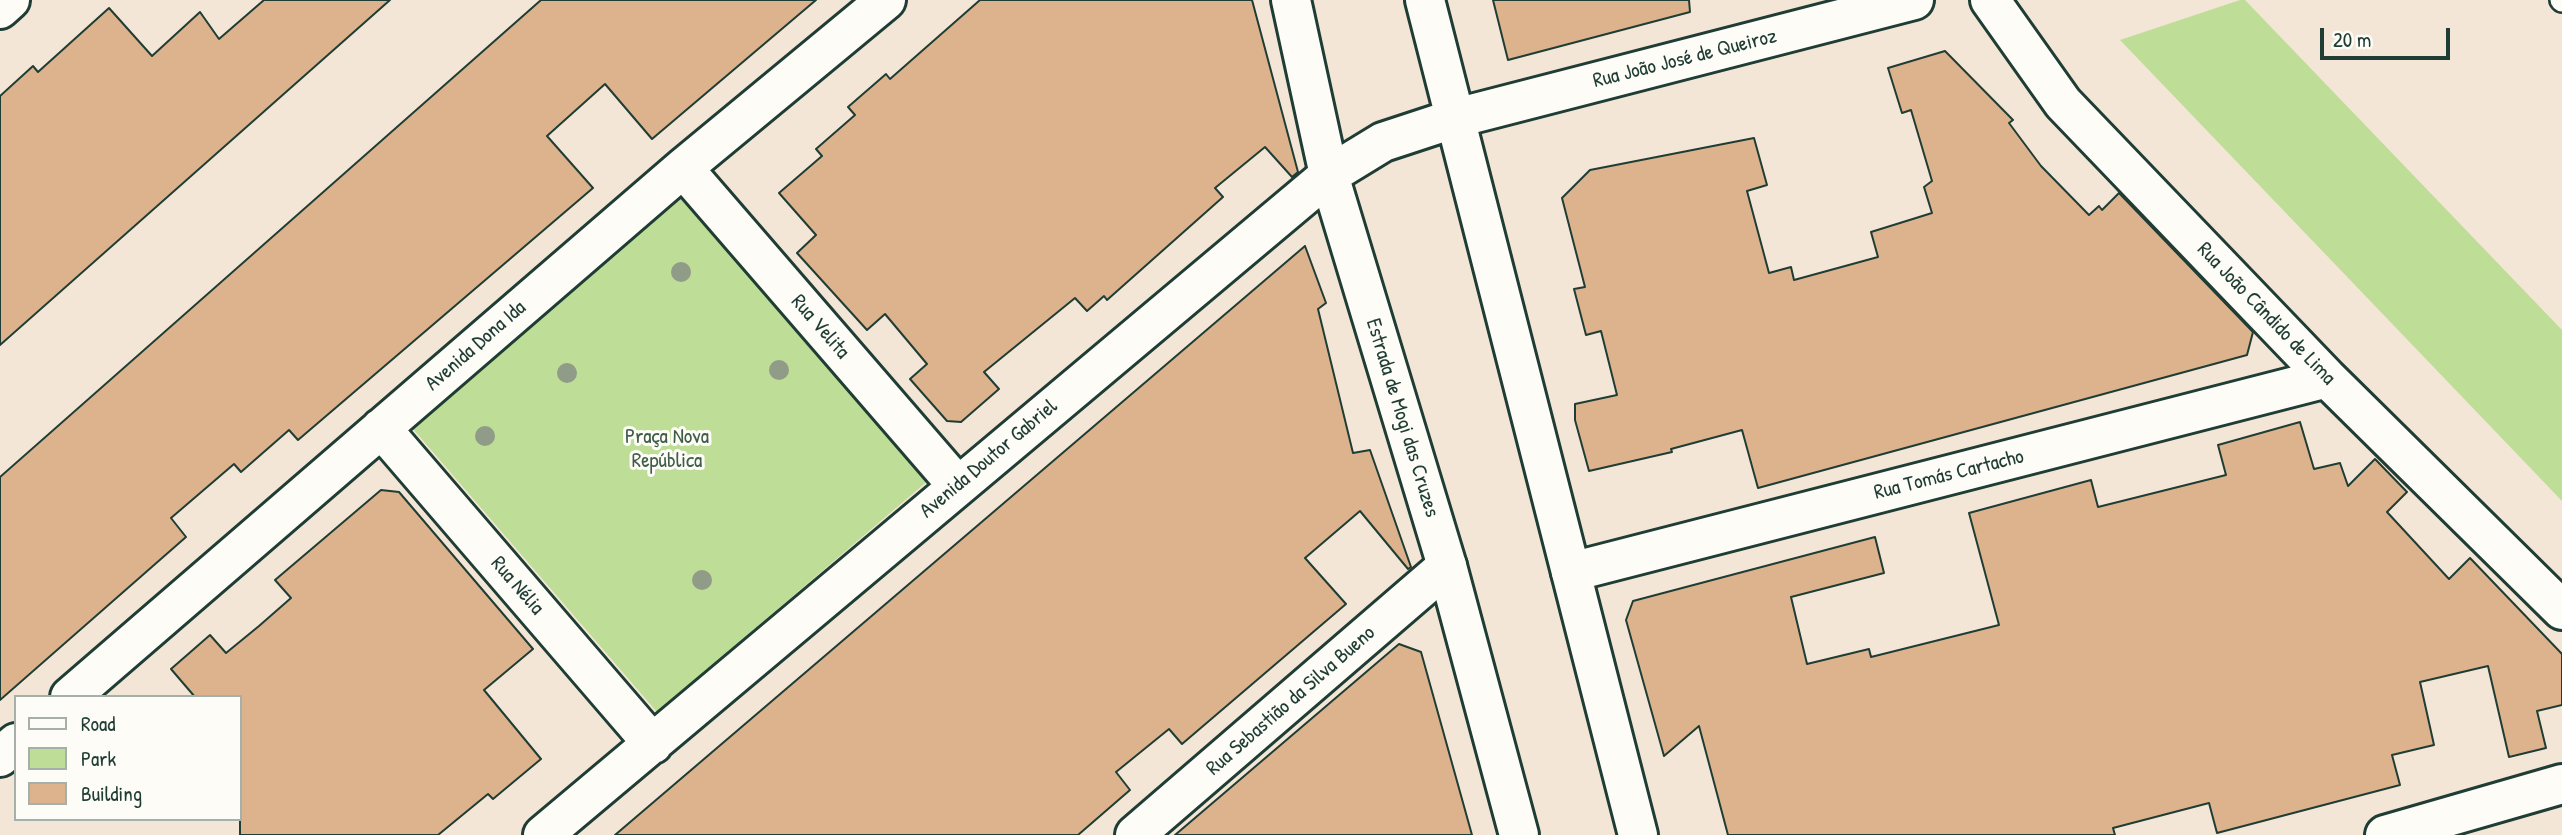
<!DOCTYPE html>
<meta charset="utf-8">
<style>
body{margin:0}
#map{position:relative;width:2562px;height:835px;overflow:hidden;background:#f3e6d7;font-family:"Patrick Hand",sans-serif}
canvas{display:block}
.legend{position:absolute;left:14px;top:695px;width:228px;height:126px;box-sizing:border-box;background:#fdfcf7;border:2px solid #a4b0a9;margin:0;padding:9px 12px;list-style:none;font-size:21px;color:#1f3d34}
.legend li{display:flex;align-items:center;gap:14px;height:35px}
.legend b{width:35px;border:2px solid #a4b0a9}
.scale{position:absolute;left:2320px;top:28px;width:130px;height:32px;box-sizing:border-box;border:4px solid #1f3d34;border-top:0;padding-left:9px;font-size:21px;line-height:24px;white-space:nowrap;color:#1f3d34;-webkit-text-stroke:5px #fdfcf7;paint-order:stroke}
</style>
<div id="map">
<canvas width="2562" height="835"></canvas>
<ul class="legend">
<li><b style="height:9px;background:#fdfcf7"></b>Road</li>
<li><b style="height:19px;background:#bedd96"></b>Park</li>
<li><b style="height:19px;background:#ddb38d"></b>Building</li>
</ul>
<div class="scale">20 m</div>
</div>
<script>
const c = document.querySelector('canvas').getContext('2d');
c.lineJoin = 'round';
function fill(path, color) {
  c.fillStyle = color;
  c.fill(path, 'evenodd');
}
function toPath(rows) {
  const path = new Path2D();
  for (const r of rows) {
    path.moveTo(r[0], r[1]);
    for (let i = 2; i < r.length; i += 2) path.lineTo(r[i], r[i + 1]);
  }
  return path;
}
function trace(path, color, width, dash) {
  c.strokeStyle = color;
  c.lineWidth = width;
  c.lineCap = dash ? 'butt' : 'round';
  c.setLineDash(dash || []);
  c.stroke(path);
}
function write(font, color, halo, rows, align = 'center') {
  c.font = font + ' "Patrick Hand",sans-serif';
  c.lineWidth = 6;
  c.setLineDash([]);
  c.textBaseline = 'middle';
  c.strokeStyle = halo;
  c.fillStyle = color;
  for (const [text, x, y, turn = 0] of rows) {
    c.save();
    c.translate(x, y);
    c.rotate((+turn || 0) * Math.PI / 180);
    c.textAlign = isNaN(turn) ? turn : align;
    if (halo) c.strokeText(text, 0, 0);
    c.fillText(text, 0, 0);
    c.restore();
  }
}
const green = toPath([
 [2240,0,2245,0,2562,330,2562,501,2120,40],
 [684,195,930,479,657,712,413,429]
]);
const building = toPath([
 [264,0,390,0,0,345,0,96,33,66,38,72,109,8,152,56,200,12,219,39,264,0],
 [541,0,816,0,652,139,605,84,547,136,593,188,298,440,289,430,241,472,234,464,171,518,186,537,0,700,0,477,541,0],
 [980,0,1252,0,1298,172,1292,177,1265,147,1215,188,1223,197,1107,300,1104,296,1087,311,1075,298,984,372,999,389,961,422,947,421,910,379,927,364,885,314,867,330,797,253,816,235,779,193,822,156,816,149,855,115,848,107,886,74,890,79,980,0],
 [1493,0,1689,0,1690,12,1508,60,1493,0],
 [1945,51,2013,120,2009,123,2041,166,2089,215,2099,206,2102,210,2119,193,2253,332,2247,355,1758,488,1742,430,1671,449,1672,452,1589,471,1575,420,1575,404,1617,395,1601,331,1586,335,1574,289,1585,287,1562,198,1590,170,1754,138,1767,185,1747,191,1769,273,1791,267,1794,280,1878,257,1871,232,1932,213,1924,187,1932,181,1911,110,1902,113,1888,68,1945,51],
 [1305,246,1326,303,1318,309,1353,453,1370,450,1411,567,1408,569,1360,511,1305,558,1346,604,1182,744,1169,729,1116,772,1130,790,1078,835,615,835,1305,246],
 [2300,422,2314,469,2340,463,2348,486,2375,459,2407,492,2387,512,2449,579,2470,558,2562,654,2562,705,2537,711,2546,748,2509,757,2488,666,2420,682,2434,745,2392,755,2400,785,2217,833,2209,803,2113,828,2115,835,1728,835,1699,726,1664,756,1626,620,1633,601,1875,537,1884,573,1791,597,1807,664,1869,649,1871,657,1999,625,1969,513,2091,480,2098,507,2226,475,2218,445,2300,422],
 [381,490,399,492,533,649,484,690,541,759,493,799,488,794,438,835,240,835,240,697,195,697,171,669,210,635,226,653,259,626,291,598,275,580,381,490],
 [1399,644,1421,652,1472,835,1175,835,1399,644]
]);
const lane = toPath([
 [2561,0,2562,1]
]);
const street = toPath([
 [1990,0,2063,103,2327,378,2562,610],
 [0,9,10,0],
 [683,168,957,485],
 [381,428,653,744],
 [1571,572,2327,378],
 [70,697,683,168,886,0],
 [0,757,16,743],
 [543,835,1329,175],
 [1135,835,1447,566],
 [2385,835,2562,784]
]);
const secondary = toPath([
 [1291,0,1329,175,1447,566,1519,835],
 [1425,0,1638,835],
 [1329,175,1383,142,1456,118,1914,0]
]);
const trees = [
 [681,272],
 [779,370],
 [567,373],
 [485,436],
 [702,580]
];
const streetNames = [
 ["Rua João José de Queiroz",1685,59,-14],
 ["Rua João Cândido de Lima",2266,314,46],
 ["Rua Velita",820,327,49],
 ["Avenida Dona Ida",476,346,-41],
 ["Estrada de Mogi das Cruzes",1402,418,73],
 ["Avenida Doutor Gabriel",989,459,-40],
 ["Rua Tomás Cartacho",1949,475,-14],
 ["Rua Nélia",517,586,49],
 ["Rua Sebastião da Silva Bueno",1291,701,-41]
];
const parkNames = [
 ["Praça Nova",667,437],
 ["República",667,461]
];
fill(green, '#bedd96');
fill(building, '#ddb38d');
trace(building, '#1f3d34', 2);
trace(lane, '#1f3d34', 26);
trace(street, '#1f3d34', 44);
trace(secondary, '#1f3d34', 44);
trace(lane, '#fdfcf7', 21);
trace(street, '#fdfcf7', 38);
trace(secondary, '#fdfcf7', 38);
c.fillStyle = '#909b88';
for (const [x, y] of trees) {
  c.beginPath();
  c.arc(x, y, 10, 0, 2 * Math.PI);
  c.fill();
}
write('21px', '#1f3d34', '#fdfcf7', streetNames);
write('21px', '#3f5d48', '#fdfcf7', parkNames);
</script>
